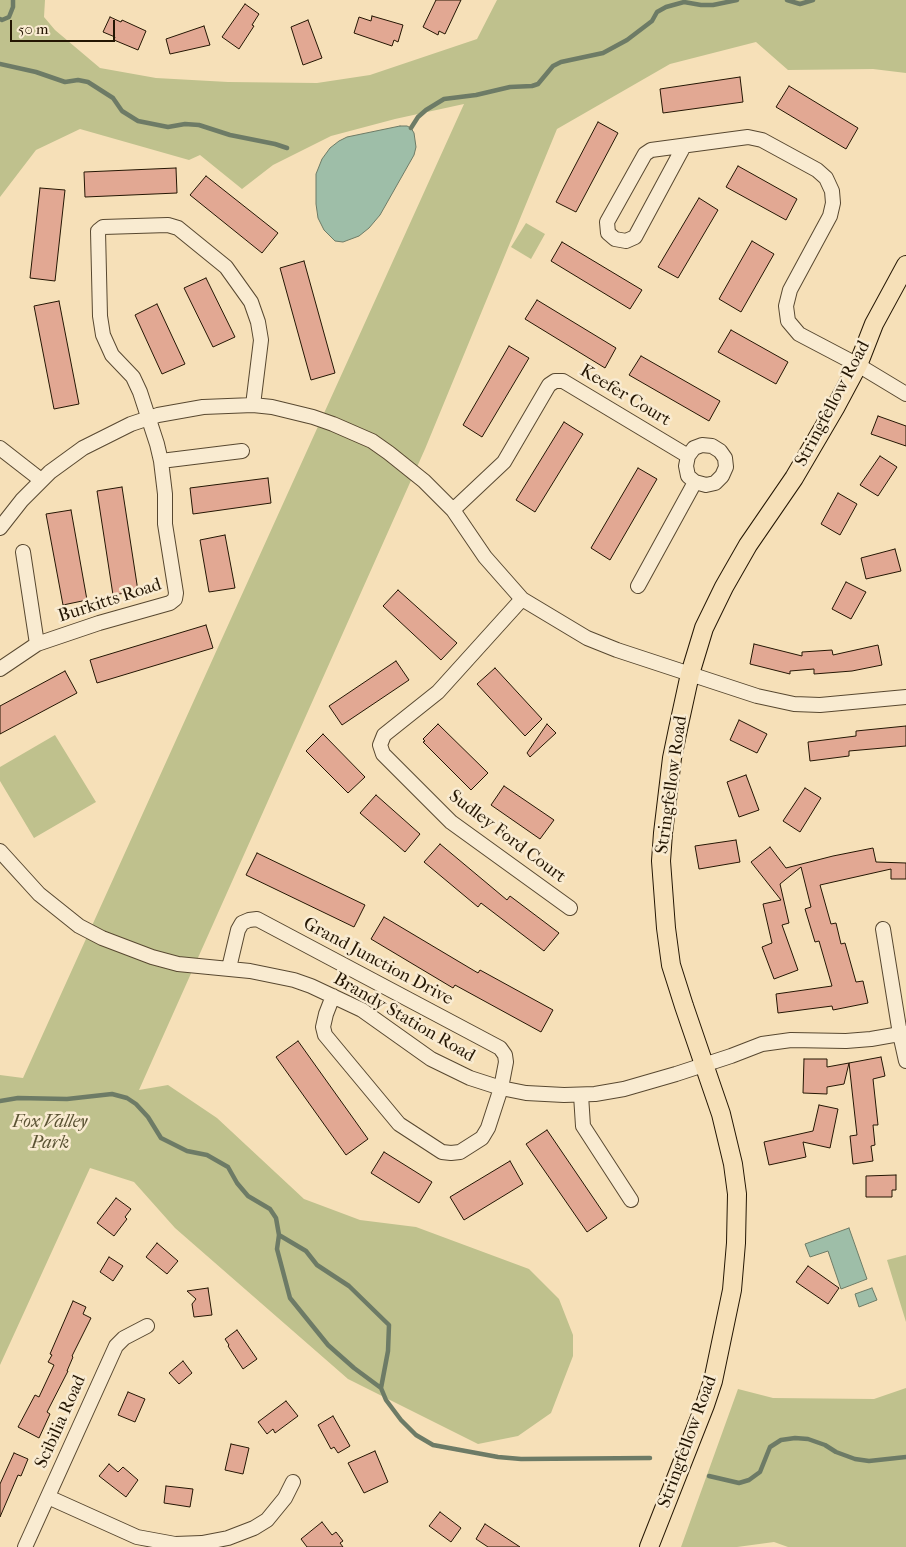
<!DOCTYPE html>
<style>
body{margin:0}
#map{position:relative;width:906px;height:1547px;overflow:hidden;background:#f6e0b8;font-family:"IM FELL French Canon",serif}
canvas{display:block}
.scale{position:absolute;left:10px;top:20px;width:105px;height:22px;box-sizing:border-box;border:2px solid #241603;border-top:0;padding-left:6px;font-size:15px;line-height:18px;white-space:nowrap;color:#241603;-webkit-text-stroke:4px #f9ebd1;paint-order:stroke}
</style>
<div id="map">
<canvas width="906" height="1547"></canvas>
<div class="scale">50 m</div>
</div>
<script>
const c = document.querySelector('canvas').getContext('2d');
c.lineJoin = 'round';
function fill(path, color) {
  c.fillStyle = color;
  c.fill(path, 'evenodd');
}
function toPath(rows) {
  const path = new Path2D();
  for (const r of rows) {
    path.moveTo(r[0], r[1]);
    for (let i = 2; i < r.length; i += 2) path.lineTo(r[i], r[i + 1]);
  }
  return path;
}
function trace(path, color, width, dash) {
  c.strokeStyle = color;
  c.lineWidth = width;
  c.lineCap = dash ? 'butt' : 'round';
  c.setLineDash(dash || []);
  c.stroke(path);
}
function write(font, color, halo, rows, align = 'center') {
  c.font = font + ' "IM FELL French Canon",serif';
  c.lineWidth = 5;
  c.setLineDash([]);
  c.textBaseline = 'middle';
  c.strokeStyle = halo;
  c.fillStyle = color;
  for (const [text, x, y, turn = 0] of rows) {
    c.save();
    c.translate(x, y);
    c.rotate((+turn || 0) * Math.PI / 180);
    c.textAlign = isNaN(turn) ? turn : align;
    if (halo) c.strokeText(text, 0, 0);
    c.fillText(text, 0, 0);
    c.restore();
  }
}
const green = toPath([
 [0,0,45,0,44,17,55,30,100,68,156,78,228,82,317,83,370,75,477,39,497,0,906,0,906,73,873,69,788,70,756,42,670,64,557,129,425,449,139,1090,168,1085,217,1118,304,1199,360,1220,416,1227,529,1269,559,1299,573,1335,573,1356,551,1413,518,1436,478,1444,348,1379,175,1228,134,1182,90,1168,0,1365,0,1075,23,1078,464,104,395,119,331,136,273,165,242,189,200,155,189,160,80,129,36,150,0,197],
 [526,223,545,234,531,259,511,247],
 [55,735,96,802,34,838,0,781,0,767],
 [906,1255,906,1322,887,1260],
 [906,1388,906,1547,788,1547,774,1542,737,1547,681,1547,738,1389,773,1398,874,1399]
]);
const water = toPath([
 [400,126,407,126,411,128,414,133,416,147,414,155,380,215,369,228,359,236,343,242,335,241,324,230,318,218,316,204,316,174,322,159,330,148,339,141,347,137,400,126],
 [849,1228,867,1279,841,1289,828,1251,810,1257,805,1244,849,1228],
 [872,1288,877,1300,859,1307,855,1294,872,1288]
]);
const stream = toPath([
 [787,0,800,4,813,0],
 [0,19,2,20,9,17,13,7,13,0],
 [0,64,36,72,65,82,78,80,88,82,113,98,122,111,138,121,168,127,185,124,199,125,230,135,275,144,287,148],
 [411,128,418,117,426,110,444,99,476,95,510,87,532,86,538,84,553,66,561,62,603,53,627,40,652,21,657,12,666,7,684,2,701,5,713,5,737,0],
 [0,1101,18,1098,67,1099,112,1094,127,1098,136,1104,148,1117,161,1138,187,1151,207,1155,228,1167,237,1183,248,1196,270,1209,276,1218,279,1235,277,1249,290,1298,328,1345,354,1368,381,1388,386,1400,401,1420,416,1435,433,1445,498,1457,521,1459,650,1458],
 [279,1235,306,1251,317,1265,349,1286,389,1325,388,1351,381,1388],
 [709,1476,739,1483,749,1480,760,1472,770,1447,781,1440,795,1438,808,1439,825,1445,836,1452,855,1459,869,1461,906,1457]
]);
const building = toPath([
 [436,0,461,0,445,34,439,31,438,35,423,27,436,0],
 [245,4,259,14,252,25,254,26,239,49,222,37,245,4],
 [372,16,403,25,398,42,394,40,392,46,354,33,359,17,371,21,372,16],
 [110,17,121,22,122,20,146,31,138,50,114,40,115,37,103,32,110,17],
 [308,20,322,58,303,65,291,27,308,20],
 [204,26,210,45,170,54,166,39,204,26],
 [740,77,743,102,663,113,660,89,740,77],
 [789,86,858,128,846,149,776,107,789,86],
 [598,122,618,133,576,212,556,202,598,122],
 [738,166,797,199,786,220,726,187,738,166],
 [176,168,177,193,85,197,84,172,176,168],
 [206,176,278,233,262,253,190,195,206,176],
 [40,188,65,190,55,281,30,278,40,188],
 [699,198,718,210,678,278,658,267,699,198],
 [752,241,774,254,741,312,719,299,752,241],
 [562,242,642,290,630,309,551,261,562,242],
 [304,261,335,373,311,380,280,268,304,261],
 [206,278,235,337,213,347,184,288,206,278],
 [537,300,616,348,605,368,525,319,537,300],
 [59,301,79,404,54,409,34,306,59,301],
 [157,304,185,364,162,374,135,315,157,304],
 [731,330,788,362,776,384,718,352,731,330],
 [509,346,529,358,482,437,463,425,509,346],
 [641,356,720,401,709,421,629,375,641,356],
 [878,416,906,426,906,446,871,434,878,416],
 [564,422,583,434,535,512,516,500,564,422],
 [880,456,897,467,878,496,860,485,880,456],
 [638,468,657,479,610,560,591,548,638,468],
 [268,478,271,503,193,514,190,488,268,478],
 [122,487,138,591,113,595,97,491,122,487],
 [838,493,857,504,840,535,821,524,838,493],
 [71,510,87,600,63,605,46,514,71,510],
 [225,535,235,588,209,592,200,540,225,535],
 [895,549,901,571,866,579,861,558,895,549],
 [846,582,866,592,851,619,832,609,846,582],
 [398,590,457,643,441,660,383,606,398,590],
 [206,625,213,648,97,683,90,660,206,625],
 [754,644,802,656,802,652,832,650,833,655,878,645,882,665,852,671,814,674,814,669,790,671,790,674,750,664,754,644],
 [396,661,409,680,342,725,329,706,396,661],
 [495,668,542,719,525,736,477,684,495,668],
 [65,671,77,693,0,734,0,706,65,671],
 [739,720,767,734,757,753,730,740,739,720],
 [438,724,488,773,471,790,423,742,425,741,423,739,438,724],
 [547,724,556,733,530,757,527,753,547,724],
 [906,726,906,746,849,751,849,756,810,761,808,742,856,736,856,731,906,726],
 [323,734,365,777,348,793,306,751,323,734],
 [746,775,759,810,739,817,727,782,746,775],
 [504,786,554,820,540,839,491,805,504,786],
 [805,788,821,798,800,832,783,821,805,788],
 [376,795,420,834,405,852,360,813,376,795],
 [736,840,740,862,699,869,695,846,736,840],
 [440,844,507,900,510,896,559,933,544,951,481,903,478,907,424,862,440,844],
 [770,847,786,868,833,856,873,848,876,862,906,863,906,879,891,879,891,869,820,885,831,924,836,923,841,944,845,943,856,982,863,981,868,1003,833,1010,832,1006,778,1013,776,994,832,986,819,941,815,942,805,909,811,907,801,867,780,884,789,923,782,925,798,970,774,979,762,947,772,943,763,904,781,900,751,862,770,847],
 [257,853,365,905,354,927,246,875,257,853],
 [384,917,478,973,480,970,553,1010,541,1032,455,985,453,988,371,939,384,917],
 [298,1041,368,1139,346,1155,276,1057,298,1041],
 [881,1057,885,1076,873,1079,878,1125,873,1125,875,1145,871,1146,873,1161,853,1164,850,1136,857,1135,849,1063,881,1057],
 [804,1059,827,1059,827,1067,849,1063,844,1084,827,1087,827,1094,803,1093,804,1059],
 [819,1105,838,1109,830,1148,803,1142,806,1157,769,1165,764,1142,813,1131,819,1105],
 [547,1130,607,1218,587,1232,526,1144,547,1130],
 [384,1152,432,1182,419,1203,371,1173,384,1152],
 [510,1161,523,1184,464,1220,450,1197,510,1161],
 [896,1175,896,1190,892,1190,892,1197,866,1197,866,1176,896,1175],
 [116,1198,131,1209,125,1217,127,1219,114,1236,97,1223,116,1198],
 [157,1243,178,1261,167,1274,146,1257,157,1243],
 [109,1257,123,1266,113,1281,100,1272,109,1257],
 [808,1266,839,1288,828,1304,796,1282,808,1266],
 [208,1288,212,1315,194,1317,192,1304,196,1299,187,1291,208,1288],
 [73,1301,86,1307,83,1314,91,1318,72,1356,73,1357,67,1371,68,1371,47,1412,50,1414,39,1438,18,1427,35,1395,39,1397,54,1365,48,1362,52,1355,50,1354,73,1301],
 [237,1330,257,1359,243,1369,228,1346,229,1345,225,1339,237,1330],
 [183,1361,192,1373,179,1384,169,1373,183,1361],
 [128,1392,145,1399,135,1422,118,1415,128,1392],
 [286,1401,298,1416,275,1433,273,1429,267,1434,258,1422,286,1401],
 [333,1416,350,1446,338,1453,334,1447,331,1449,318,1425,333,1416],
 [231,1444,249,1448,243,1474,225,1470,231,1444],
 [375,1451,388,1482,364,1493,348,1463,375,1451],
 [14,1453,28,1459,21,1476,18,1475,0,1517,0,1484,14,1453],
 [109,1464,118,1472,123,1467,138,1480,126,1497,99,1476,109,1464],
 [166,1486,193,1489,190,1507,164,1503,166,1486],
 [440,1512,461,1528,451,1542,429,1526,440,1512],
 [322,1522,332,1535,336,1532,343,1541,340,1543,343,1547,307,1547,301,1539,322,1522],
 [485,1524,520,1547,488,1547,476,1539,485,1524]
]);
const minor = toPath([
 [684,146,635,237,626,241,615,239,608,233,607,222,645,154,651,150,748,137,762,140,817,170,826,178,832,191,833,203,830,216,790,290,786,306,788,321,799,334,858,365,906,394],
 [0,448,41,480],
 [161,461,242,451],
 [453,510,504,462,549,385,555,381,563,381,688,456,694,448,702,445,712,446,720,451,725,458,726,467,722,476,715,483,706,485,695,482,688,476,686,466,688,456],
 [0,528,22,500,50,472,83,448,131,424,158,415,203,407,253,405,272,407,313,417,333,424,372,441,389,453,424,481,453,510,485,557,522,599,587,638,617,650,757,696,794,704,820,705,906,697],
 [23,552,37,644],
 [638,586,695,482],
 [522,599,438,692,384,735,380,745,383,754,451,822,570,908],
 [0,669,37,644,99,623,170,603,175,599,176,593,165,524,165,494,161,461,157,444,140,392,133,377,112,355,103,335,100,316,98,231,103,227,168,225,178,228,226,267,251,302,258,322,261,340,253,405],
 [0,851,39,894,79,926,102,938,152,957,178,964,250,971,294,980,311,986,362,1010,431,1059,470,1078,501,1088,526,1093,564,1095,595,1094,624,1089,676,1074,731,1056,762,1044,791,1040,846,1041,871,1039,906,1033],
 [883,929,900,1034,906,1061],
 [229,968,238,930,242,923,249,920,257,919,500,1048,505,1055,506,1062,501,1088,488,1128,482,1138,460,1152,451,1153,442,1152,399,1124,325,1035,323,1027,326,1014,333,996],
 [581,1095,583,1126,631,1200],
 [48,1497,137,1537,175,1544,202,1543,228,1538,254,1528,267,1520,285,1498,293,1482],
 [25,1547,116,1346,124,1338,147,1326]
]);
const major = toPath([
 [649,1547,705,1405,713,1381,732,1290,736,1243,737,1194,733,1164,721,1114,684,1006,671,965,666,928,661,861,663,833,672,758,678,729,690,674,704,628,724,587,748,545,794,478,835,408,858,365,874,324,906,265]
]);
const streetNames = [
 ["Keefer Court",625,396,31],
 ["Stringfellow Road",833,404,-62],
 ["Burkitts Road",110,601,-18],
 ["Stringfellow Road",672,785,-82],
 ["Sudley Ford Court",507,837,37],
 ["Grand Junction Drive",378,962,28],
 ["Brandy Station Road",404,1018,30],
 ["Scibilia Road",61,1422,-66],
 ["Stringfellow Road",688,1442,-70]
];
const parkNames = [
 ["Fox Valley",50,1123],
 ["Park",50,1144]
];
fill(green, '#bfc18d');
fill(water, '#9ebea8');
trace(water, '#6d7b66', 1);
trace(stream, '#6d7b66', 4.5);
fill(building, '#e2a893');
trace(building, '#241603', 1);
trace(minor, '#584830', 16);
trace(major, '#241603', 20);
trace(minor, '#f9ebd1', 14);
trace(major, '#f6e0b8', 18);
write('18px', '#241603', '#f9ebd1', streetNames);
write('italic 18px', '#5a5233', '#f9ebd1', parkNames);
</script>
